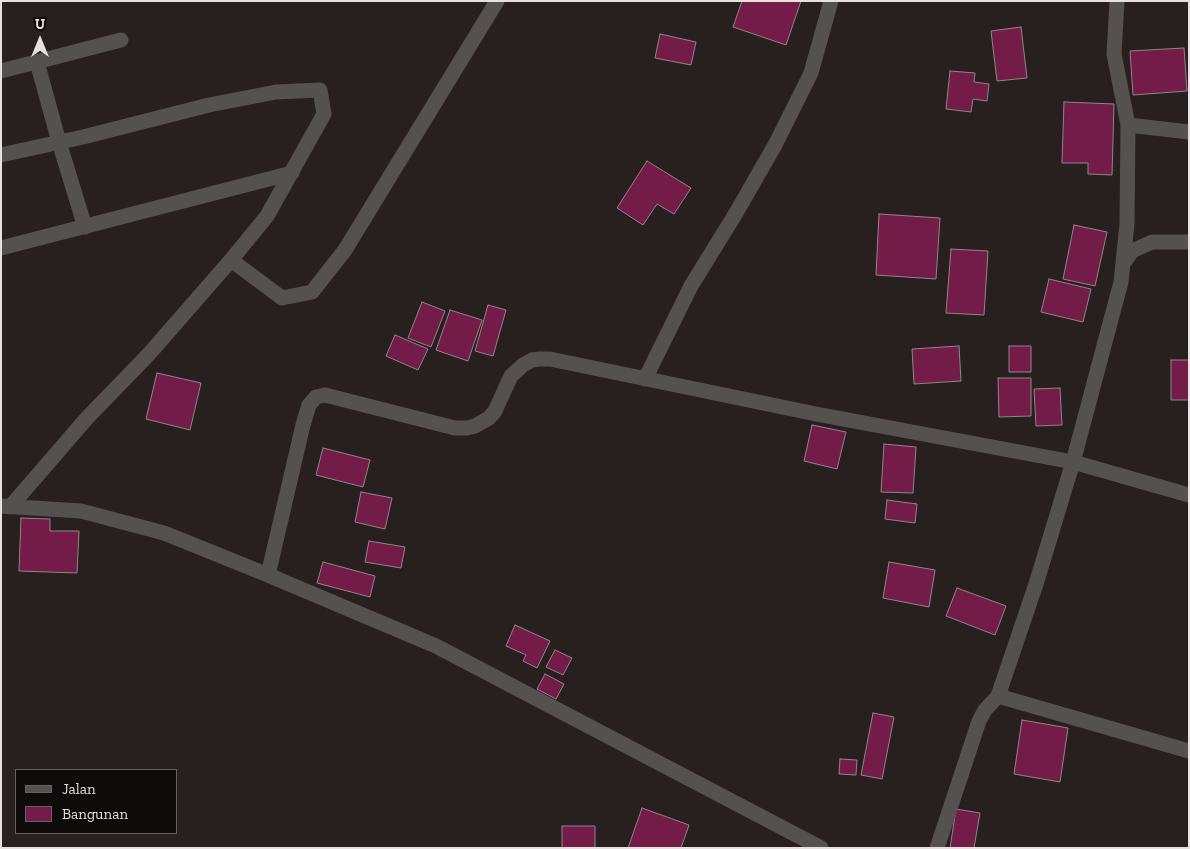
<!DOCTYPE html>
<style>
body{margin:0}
#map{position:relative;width:1190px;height:849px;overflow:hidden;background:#28201f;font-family:"Zilla Slab",serif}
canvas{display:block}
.frame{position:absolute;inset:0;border:2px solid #e6e1e0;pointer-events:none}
.legend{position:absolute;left:15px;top:769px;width:162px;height:65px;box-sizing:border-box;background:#0e0b0a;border:1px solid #646160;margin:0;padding:6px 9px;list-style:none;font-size:15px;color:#e6e1e0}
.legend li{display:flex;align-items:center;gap:10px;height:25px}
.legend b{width:25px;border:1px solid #646160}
.north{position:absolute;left:15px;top:15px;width:50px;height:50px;-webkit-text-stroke:4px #0e0b0a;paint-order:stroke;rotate:0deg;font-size:14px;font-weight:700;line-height:20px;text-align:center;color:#e6e1e0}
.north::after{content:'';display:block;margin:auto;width:18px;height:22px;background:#e6e1e0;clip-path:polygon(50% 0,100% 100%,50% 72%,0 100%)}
</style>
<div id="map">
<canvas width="1190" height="849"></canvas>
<div class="frame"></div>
<ul class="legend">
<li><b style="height:6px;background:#54514f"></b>Jalan</li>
<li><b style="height:14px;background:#731c48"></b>Bangunan</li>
</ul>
<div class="north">U</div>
</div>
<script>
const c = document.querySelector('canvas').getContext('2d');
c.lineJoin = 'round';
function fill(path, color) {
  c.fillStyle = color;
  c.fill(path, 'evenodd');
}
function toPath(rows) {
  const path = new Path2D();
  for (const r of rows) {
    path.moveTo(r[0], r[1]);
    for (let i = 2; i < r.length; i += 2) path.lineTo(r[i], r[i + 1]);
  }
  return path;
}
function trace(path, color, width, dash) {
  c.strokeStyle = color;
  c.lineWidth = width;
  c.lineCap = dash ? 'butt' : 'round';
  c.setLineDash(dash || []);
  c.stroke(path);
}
const building = toPath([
 [742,1,801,1,786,45,733,27,742,1],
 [1021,27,1027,78,997,81,991,31,1021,27],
 [660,34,696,42,691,65,655,58,660,34],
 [1184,48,1187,91,1133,95,1130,51,1184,48],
 [950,71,975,73,974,82,989,84,987,101,973,99,971,112,946,109,950,71],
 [1064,102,1114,104,1112,175,1088,174,1088,163,1062,163,1064,102],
 [647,161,691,188,674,214,657,204,643,225,617,208,647,161],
 [879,214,940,218,936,279,876,275,879,214],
 [1074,225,1107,232,1095,286,1063,279,1074,225],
 [951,249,988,251,984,315,946,313,951,249],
 [1049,279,1091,289,1083,322,1041,312,1049,279],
 [422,302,445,311,431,347,408,338,422,302],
 [488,305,506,310,493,356,475,351,488,305],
 [450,310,482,320,468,361,436,350,450,310],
 [395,335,428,349,418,370,386,356,395,335],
 [959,346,961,381,914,384,912,349,959,346],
 [1009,346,1031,346,1031,372,1009,372,1009,346],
 [1171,360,1189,360,1189,400,1171,400,1171,360],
 [157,373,201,383,190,430,146,419,157,373],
 [998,378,1031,378,1031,416,999,417,998,378],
 [1060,388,1062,425,1036,426,1034,389,1060,388],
 [812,425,846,432,837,469,804,461,812,425],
 [884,444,916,447,913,493,881,492,884,444],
 [323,448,370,460,363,487,316,475,323,448],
 [361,492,392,498,385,529,355,522,361,492],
 [887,500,917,504,915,523,885,519,887,500],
 [21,518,50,519,50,531,79,531,77,573,19,571,21,518],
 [369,541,405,547,401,568,365,562,369,541],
 [323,562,375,576,370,597,317,583,323,562],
 [889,562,935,570,929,607,883,598,889,562],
 [957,588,1006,606,995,635,946,616,957,588],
 [515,625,550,641,537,668,523,661,526,655,506,646,515,625],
 [555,650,572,658,563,675,546,667,555,650],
 [545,674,564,684,556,699,537,689,545,674],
 [873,713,894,717,882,779,861,775,873,713],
 [1022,720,1068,728,1060,782,1014,774,1022,720],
 [840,759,857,760,856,775,839,774,840,759],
 [642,808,689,825,681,848,628,848,642,808],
 [956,809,980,813,974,848,950,848,956,809],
 [562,826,595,826,595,848,562,848,562,826]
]);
const street = toPath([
 [37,62,59,142,85,227],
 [1,71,121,40],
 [1128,125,1189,132],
 [1,155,83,137,209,105,276,92,320,90,324,114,267,216,231,260],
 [1,248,292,173],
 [1123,264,1132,251,1152,242,1189,242],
 [645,379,691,286,736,213,775,145,811,73,831,1],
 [1,506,81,511,164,533,268,575,436,646,821,848],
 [10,507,87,418,149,354,231,260,282,298,312,292,345,250,497,1],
 [268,575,303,425,309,405,316,397,325,395,455,428,467,428,475,426,489,418,495,411,511,376,523,365,532,360,540,359,550,359,816,414,1073,462,1189,495],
 [998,696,1189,751],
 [937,848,979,721,985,710,998,696,1036,584,1073,462,1121,282,1127,224,1128,125,1114,54,1117,1]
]);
fill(building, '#731c48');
trace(building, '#8f8689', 1);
trace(street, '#54514f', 15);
</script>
